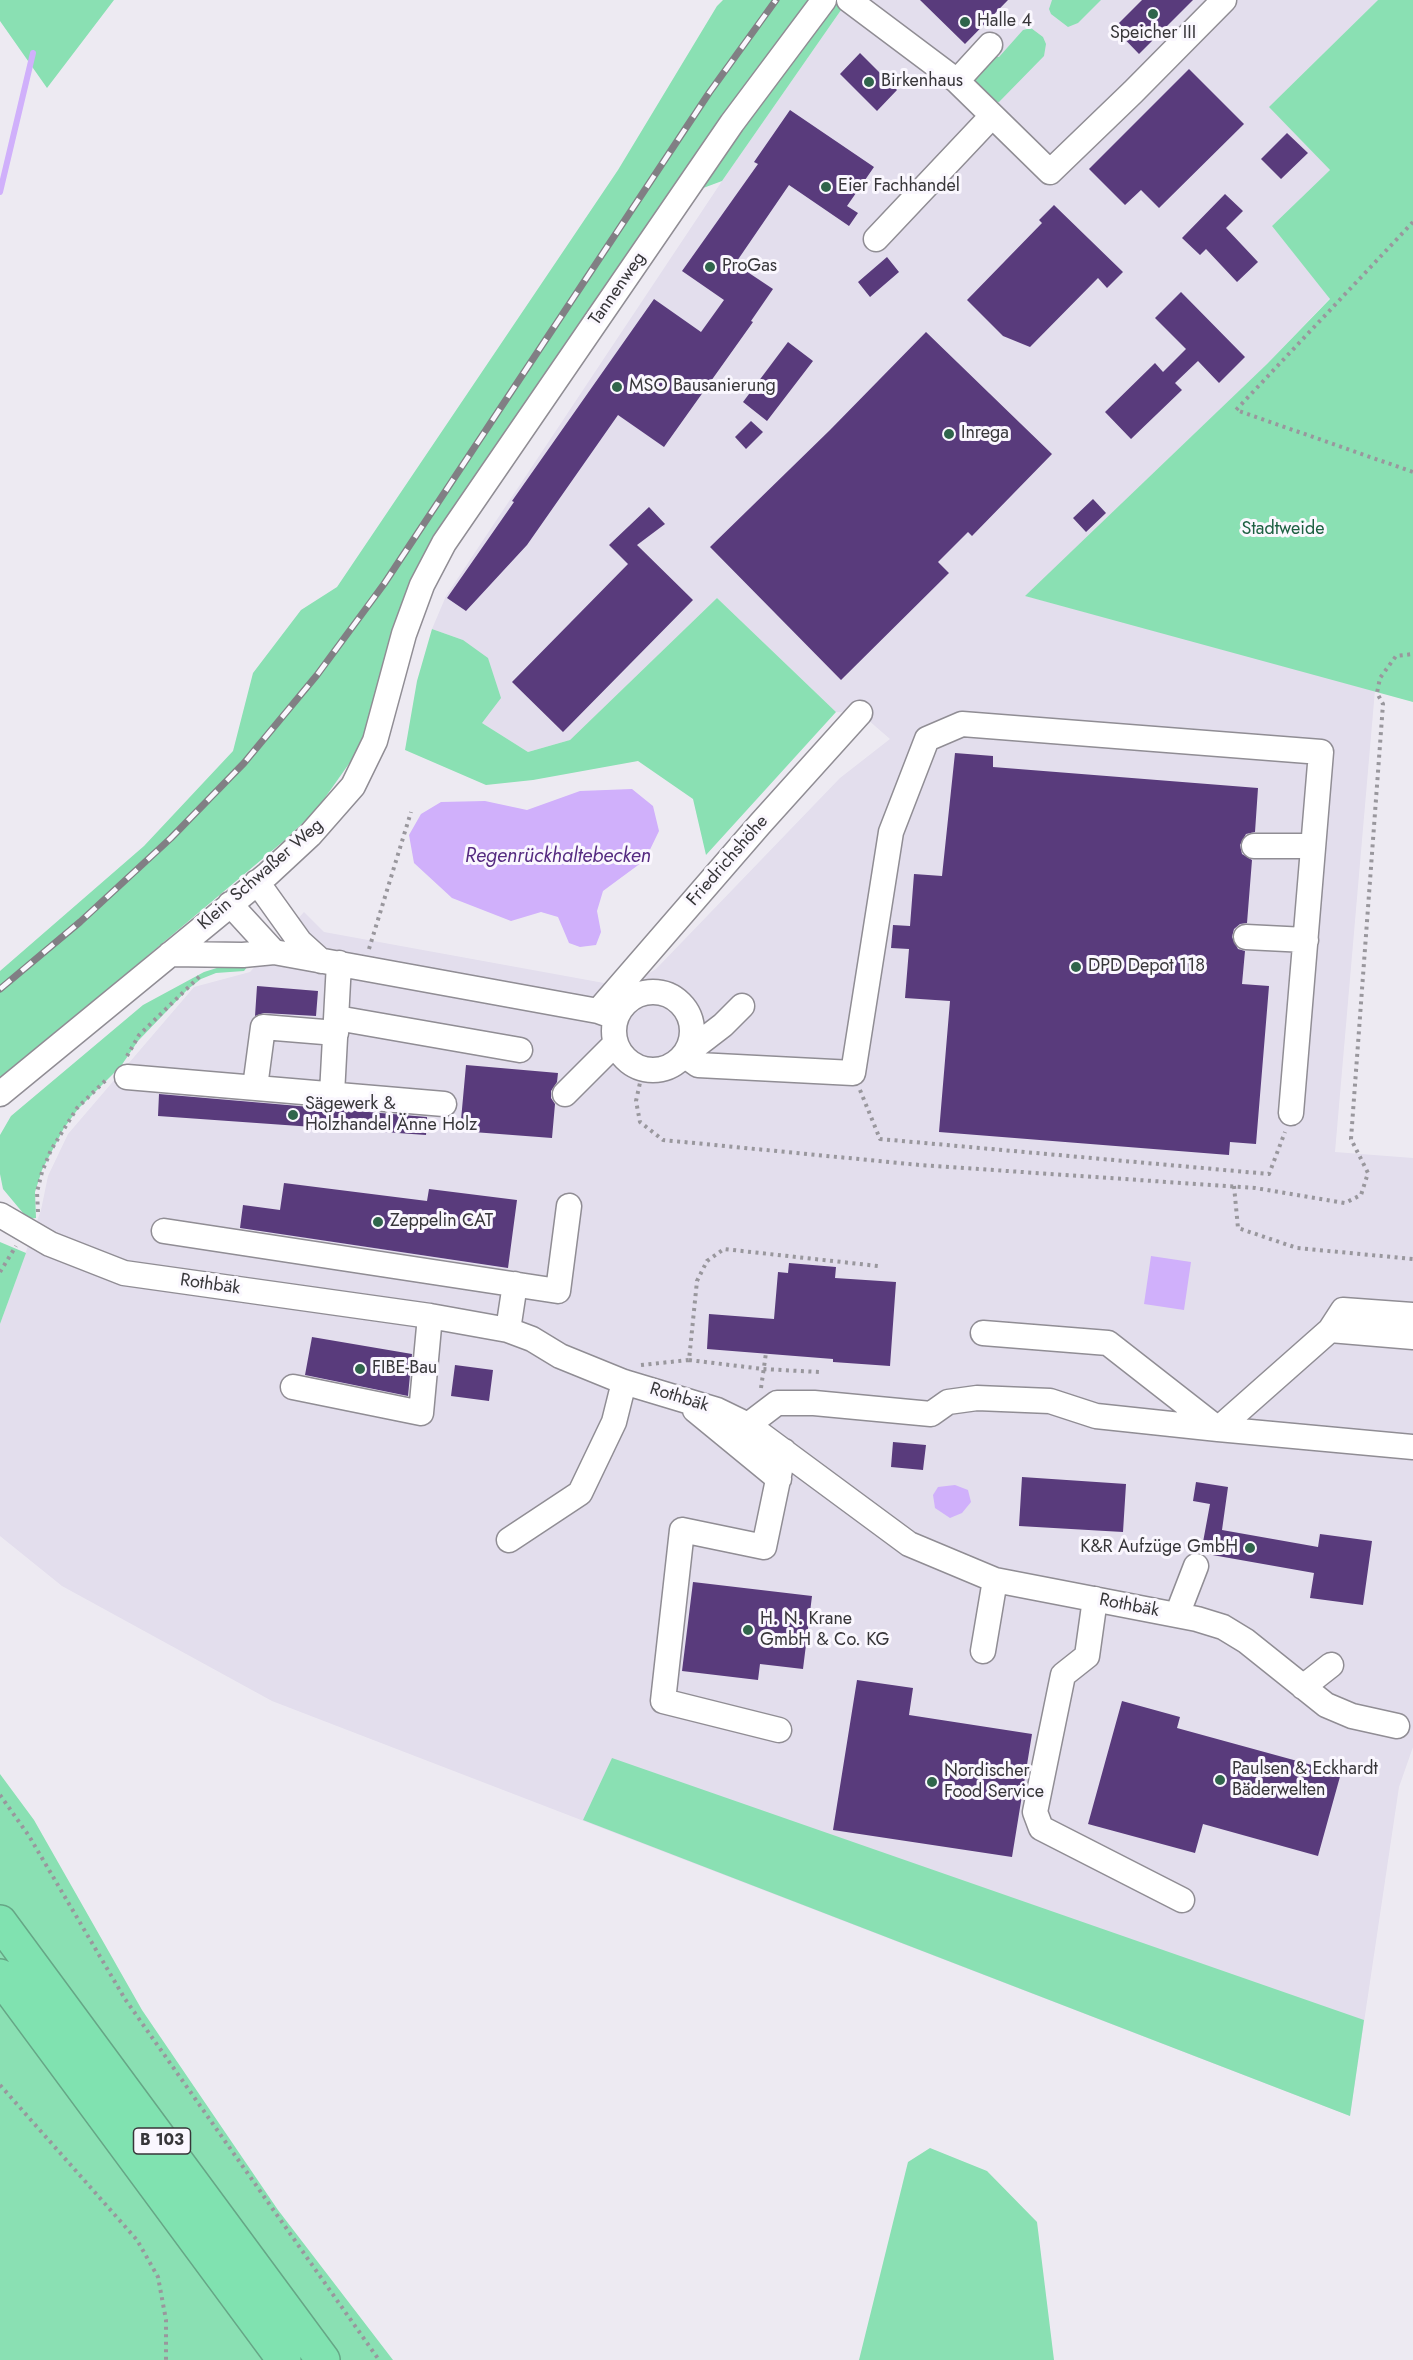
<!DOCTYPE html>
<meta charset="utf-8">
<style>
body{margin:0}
canvas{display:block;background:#edeaf2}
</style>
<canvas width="1413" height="2360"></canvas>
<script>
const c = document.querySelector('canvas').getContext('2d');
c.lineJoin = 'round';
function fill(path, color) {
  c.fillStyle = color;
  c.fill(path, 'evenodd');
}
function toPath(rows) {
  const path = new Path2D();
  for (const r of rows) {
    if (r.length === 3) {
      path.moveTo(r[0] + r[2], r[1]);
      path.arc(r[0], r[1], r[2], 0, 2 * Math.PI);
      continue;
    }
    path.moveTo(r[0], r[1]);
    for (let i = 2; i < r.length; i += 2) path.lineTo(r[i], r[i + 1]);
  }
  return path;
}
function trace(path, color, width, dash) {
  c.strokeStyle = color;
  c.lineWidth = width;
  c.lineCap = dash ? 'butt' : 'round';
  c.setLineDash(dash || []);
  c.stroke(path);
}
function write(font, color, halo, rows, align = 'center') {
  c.font = font + ' Jost,sans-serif';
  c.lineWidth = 6;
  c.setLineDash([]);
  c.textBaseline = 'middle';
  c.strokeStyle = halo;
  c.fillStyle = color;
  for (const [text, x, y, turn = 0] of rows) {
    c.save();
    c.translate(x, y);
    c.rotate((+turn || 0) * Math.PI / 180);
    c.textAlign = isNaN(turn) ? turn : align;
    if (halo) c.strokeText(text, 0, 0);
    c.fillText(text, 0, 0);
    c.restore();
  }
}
const built = toPath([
 [848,0,1378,0,1270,107,1330,170,1272,226,1330,298,1267,364,1026,596,1375,690,1335,1152,1413,1158,1413,1747,1399,1787,1350,2116,272,1701,62,1586,0,1536,0,1324,41,1210,48,1176,68,1134,194,987,250,972,304,912,324,932,626,987,656,969,840,778,890,739,860,713,836,712,717,598,570,740,528,752,482,723,463,640,432,629,446,596,722,181]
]);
const green = toPath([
 [0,0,114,0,47,88,0,21],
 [723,0,848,0,722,181,671,200,507,435,376,700,358,751,317,809,286,839,0,1080,0,971,144,846,233,751,253,673,301,610,337,587,618,170,717,6],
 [1052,0,1101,0,1078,23,1068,27,1051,14,1049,9],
 [1378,0,1413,0,1413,702,1025,596,1267,364,1330,299,1272,226,1330,170,1269,107],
 [1031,28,1043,37,1046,44,1044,56,999,102,989,101,974,81,974,76,993,56,999,57,1023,30],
 [717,598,836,712,706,855,693,799,638,761,533,780,486,785,405,750,417,681,432,629,463,640,488,658,501,698,482,723,528,752,570,740],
 [248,966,244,971,216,973,201,979,188,989,138,1041,121,1066,78,1109,64,1128,42,1170,35,1192,36,1218,28,1219,3,1189,0,1174,0,1135,11,1116,143,1005,204,972,220,967],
 [0,1242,26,1253,0,1324],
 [612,1758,1364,2020,1350,2116,583,1820],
 [0,1774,34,1820,142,2010,278,2210,393,2360,0,2360],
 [930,2148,987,2171,1037,2222,1054,2360,859,2360,908,2162]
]);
const water = toPath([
 [632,789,653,806,659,831,645,860,603,891,597,911,601,932,596,945,580,947,569,943,558,917,541,912,511,921,452,898,414,863,409,835,421,814,441,802,485,801,527,810,580,791],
 [1151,1256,1191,1262,1184,1310,1144,1304],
 [955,1485,968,1490,971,1502,962,1513,950,1518,935,1508,933,1495,938,1487]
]);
const stream = toPath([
 [0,192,33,53]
]);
const building = toPath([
 [920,0,1008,0,965,44],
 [1142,0,1193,0,1139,54,1114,28],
 [860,53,897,90,877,111,840,74],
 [1189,69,1244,124,1159,208,1141,190,1125,205,1089,169],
 [790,110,874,167,847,206,858,213,849,226,789,185,737,261,739,263,737,265,773,289,751,321,753,322,664,447,618,415,527,545,466,611,447,598,514,502,512,501,654,299,701,332,724,300,682,271,758,164,754,162],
 [1287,133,1308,153,1281,179,1261,159],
 [1225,194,1243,211,1226,228,1258,262,1237,282,1206,249,1200,255,1182,238],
 [1054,205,1123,272,1107,288,1098,278,1030,347,1003,336,967,300,1042,223,1039,220],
 [887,257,899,272,870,297,858,282],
 [1181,292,1245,357,1219,383,1198,361,1175,383,1182,390,1131,439,1105,412,1155,363,1163,372,1186,349,1155,318],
 [926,332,1052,454,972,536,968,532,938,562,949,573,841,680,710,547,830,430],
 [788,342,813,361,767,421,743,402],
 [751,421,763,432,746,449,735,437],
 [1093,499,1106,513,1086,532,1073,518],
 [649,507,665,524,637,545,693,600,563,732,512,682,628,564,609,545],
 [955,753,993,756,993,767,1258,788,1255,832,1246,834,1240,845,1242,854,1252,860,1247,923,1240,924,1234,929,1232,937,1238,949,1245,951,1242,984,1269,986,1256,1144,1230,1142,1229,1155,939,1132,950,1001,905,998,909,949,891,948,893,925,910,926,914,874,942,876],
 [257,986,318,991,316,1016,264,1013,255,1016],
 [466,1065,558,1073,557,1082,551,1091,551,1098,555,1104,552,1138,460,1131],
 [159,1094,427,1117,426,1135,158,1116],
 [284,1183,427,1201,429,1189,517,1200,508,1268,240,1228,243,1205,280,1210],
 [789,1263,836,1267,835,1278,896,1282,890,1366,833,1362,833,1359,707,1349,709,1314,774,1319,778,1272,788,1273],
 [312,1337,412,1354,408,1396,305,1375],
 [455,1365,493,1370,489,1401,451,1396],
 [893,1442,926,1445,923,1470,891,1467],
 [1022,1477,1126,1484,1123,1532,1019,1526],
 [1196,1482,1228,1487,1222,1530,1318,1547,1320,1534,1372,1541,1363,1605,1310,1598,1314,1573,1201,1553,1210,1504,1193,1501],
 [693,1582,812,1596,803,1669,760,1664,758,1680,682,1671],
 [857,1680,913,1688,909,1715,1032,1734,1012,1857,833,1830],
 [1122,1701,1180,1717,1177,1728,1341,1773,1318,1856,1203,1824,1195,1853,1088,1824]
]);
const path = toPath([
 [1413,222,1236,410,1413,472],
 [369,949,411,812],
 [127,1056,139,1035,200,976],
 [643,1069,636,1101,640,1122,663,1140,920,1165,1255,1188,1345,1203,1361,1195,1368,1173,1351,1139,1383,704,1377,693,1380,678,1396,656,1413,654],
 [860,1090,880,1139,1269,1174,1285,1132],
 [1234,1186,1238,1228,1297,1248,1413,1259],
 [38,1212,37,1192,42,1172,51,1150,77,1108,106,1080],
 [0,1272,16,1246],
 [689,1360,763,1369,819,1372],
 [641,1365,689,1360,697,1281,707,1261,724,1249,878,1266],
 [761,1388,766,1353],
 [0,1795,29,1836,125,1999,379,2360],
 [0,2085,137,2240,158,2277,166,2320,166,2360]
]);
const minor = toPath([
 [849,0,957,81,1050,172,1133,92,1224,0],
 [957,81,990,45],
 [876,239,992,116],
 [1254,846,1313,846],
 [257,882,300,942,321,961],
 [230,904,274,952,598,1011,615,1017],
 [1246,937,1306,940],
 [170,954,243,955,274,952],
 [653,1031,39],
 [742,1006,723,1025,684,1055,698,1065,853,1073,891,832,927,739,962,724,1321,752,1291,1113],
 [598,1011,760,824,860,713],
 [337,1018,520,1050],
 [127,1077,444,1104],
 [255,1087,263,1027,336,1033],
 [0,1094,268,874,310,835,353,786,375,741,404,634,422,585,444,543,732,123,824,0],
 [332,1094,339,963],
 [565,1094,615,1044],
 [0,1215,50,1244,124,1273,430,1316,508,1330,532,1339,560,1356,624,1382,717,1410,748,1425,909,1544,995,1580,1197,1619,1223,1627,1246,1641,1326,1705,1352,1716,1397,1726],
 [164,1231,558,1291,569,1206],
 [508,1330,515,1284],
 [1330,1330,1413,1337],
 [983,1333,1108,1343,1218,1429,1413,1447],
 [293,1387,421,1413,430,1316],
 [695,1410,779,1479],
 [748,1425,777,1403,814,1403,931,1414,948,1402,977,1398,1050,1401,1096,1416,1218,1429,1330,1330,1343,1310,1413,1315],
 [509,1540,580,1493,614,1422,624,1382],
 [1095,1599,1087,1656,1063,1675,1035,1812,1041,1828,1182,1900],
 [1177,1615,1196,1566],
 [983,1651,995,1580],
 [1303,1687,1331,1665],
 [779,1730,663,1701,682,1530,764,1547,784,1451]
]);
const highway = toPath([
 [0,1922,323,2360],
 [0,1976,284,2360]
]);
const rail = toPath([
 [0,989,80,922,171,838,244,763,317,675,384,584,709,93,776,0]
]);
const markers = [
 [1153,14,6,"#30654b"],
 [965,22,6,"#30654b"],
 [869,82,6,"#30654b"],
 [826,187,6,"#30654b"],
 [710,267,6,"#30654b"],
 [617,387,6,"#30654b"],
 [949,434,6,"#30654b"],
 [1076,967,6,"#30654b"],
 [293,1115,6,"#30654b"],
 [378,1222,6,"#30654b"],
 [360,1369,6,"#30654b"],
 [1250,1548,6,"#30654b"],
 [748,1630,6,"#30654b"],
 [1220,1780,6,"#30654b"],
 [932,1782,6,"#30654b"]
];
const shields = [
 [162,2141,57]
];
const shieldNames = [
 ["B 103",162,2141]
];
const poiNames = [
 ["Halle 4",977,22],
 ["Speicher III",1153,34,"center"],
 ["Birkenhaus",881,82],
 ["Eier Fachhandel",838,187],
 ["ProGas",722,267],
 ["MSO Bausanierung",629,387],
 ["Inrega",961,434],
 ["DPD Depot 118",1088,967],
 ["Sägewerk &",305,1105],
 ["Holzhandel Änne Holz",305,1126],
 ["Zeppelin CAT",390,1222],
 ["FIBE-Bau",372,1369],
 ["K&R Aufzüge GmbH",1238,1548,"right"],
 ["H. N. Krane",760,1620],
 ["GmbH & Co. KG",760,1641],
 ["Paulsen & Eckhardt",1232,1770],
 ["Bäderwelten",1232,1791],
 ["Nordischer",944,1772],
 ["Food Service",944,1793]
];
const streetNames = [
 ["Tannenweg",618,289,-55],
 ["Friedrichshöhe",728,861,-49],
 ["Klein Schwaßer Weg",261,875,-41],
 ["Rothbäk",210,1285,8],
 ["Rothbäk",679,1398,17],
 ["Rothbäk",1129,1606,11]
];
const parkNames = [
 ["Stadtweide",1283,530]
];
const waterNames = [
 ["Regenrückhaltebecken",558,857]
];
fill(built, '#e3deed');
fill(green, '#8ae0b3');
fill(water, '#d0b0fb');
trace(stream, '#d0b0fb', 6);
fill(building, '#593b7c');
trace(minor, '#908d94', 27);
trace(highway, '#66a686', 36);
trace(path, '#99979d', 4, [3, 4.5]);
trace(minor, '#fff', 24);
trace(highway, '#80e2b0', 33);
trace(rail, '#817f84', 7);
trace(rail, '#faf7fe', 4.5, [14]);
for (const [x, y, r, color] of markers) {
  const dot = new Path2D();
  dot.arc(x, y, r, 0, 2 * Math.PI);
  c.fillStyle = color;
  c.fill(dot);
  trace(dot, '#faf7fe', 2);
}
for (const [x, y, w] of shields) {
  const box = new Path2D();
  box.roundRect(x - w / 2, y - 13, w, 26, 4.5);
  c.fillStyle = '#faf7fe';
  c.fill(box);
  trace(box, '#373639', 1.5);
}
write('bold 16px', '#373639', null, shieldNames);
write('18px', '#373639', '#faf7fe', poiNames, 'left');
write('18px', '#373639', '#faf7fe', streetNames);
write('18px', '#1d6042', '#faf7fe', parkNames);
write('italic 20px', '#562b81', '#faf7fe', waterNames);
</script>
